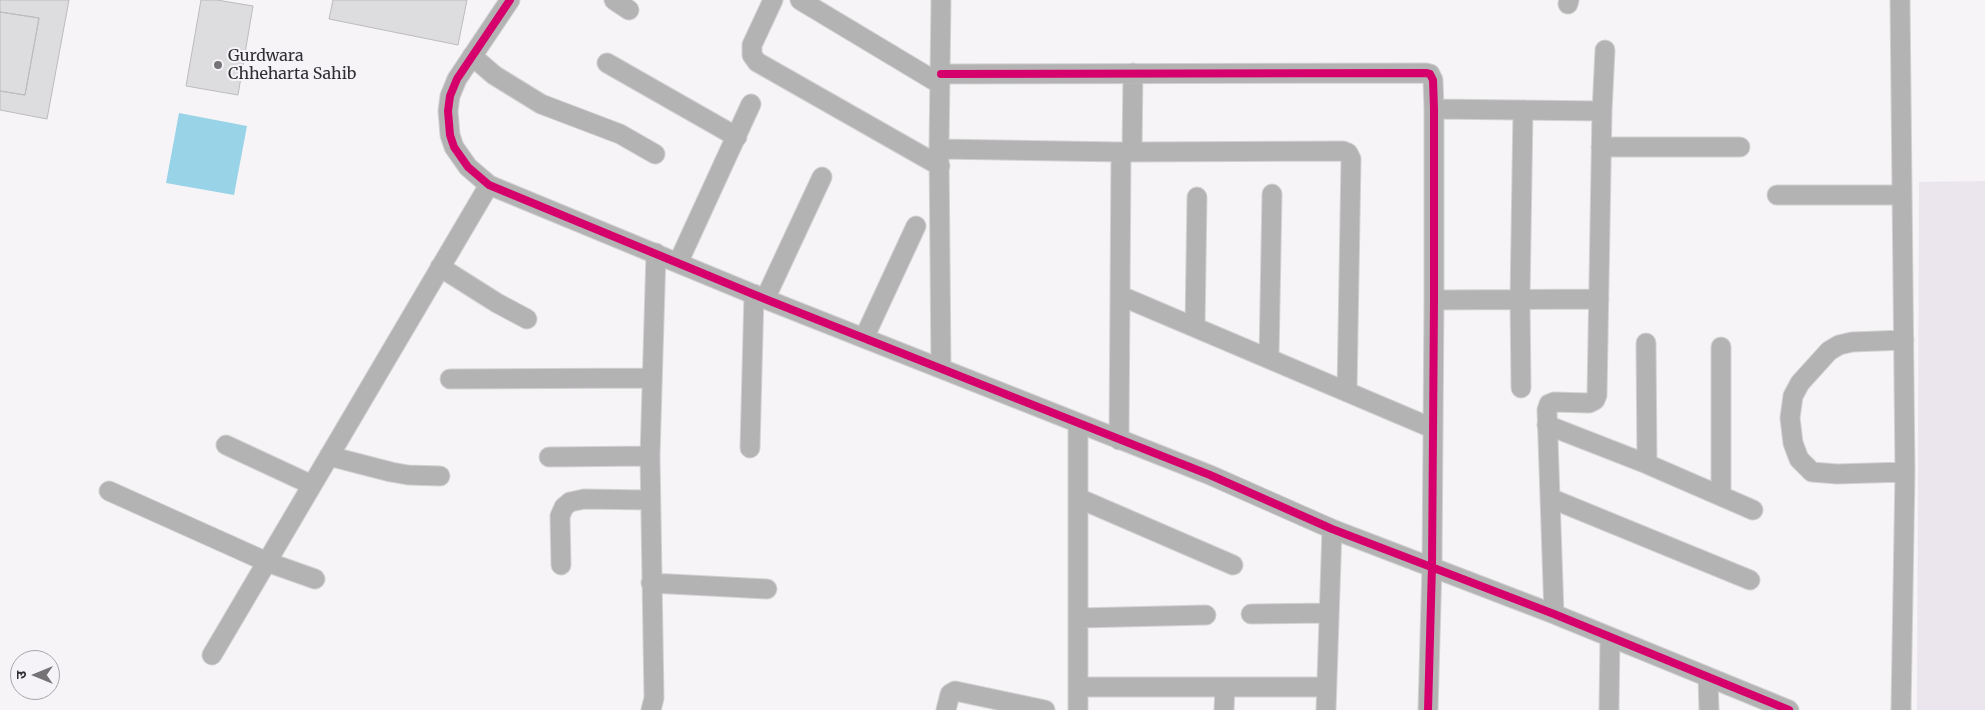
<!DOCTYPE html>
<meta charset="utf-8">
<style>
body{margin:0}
#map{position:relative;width:1985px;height:710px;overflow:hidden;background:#f6f4f7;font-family:Merriweather,"Noto Sans Devanagari",serif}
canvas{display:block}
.north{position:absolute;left:10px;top:650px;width:50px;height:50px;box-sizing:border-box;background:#f6f3f8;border:1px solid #a6a4a8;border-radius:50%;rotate:270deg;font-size:14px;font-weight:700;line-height:20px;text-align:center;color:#2f2e30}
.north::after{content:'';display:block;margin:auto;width:18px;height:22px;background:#757376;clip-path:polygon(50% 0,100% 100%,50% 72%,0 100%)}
</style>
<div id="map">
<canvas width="1985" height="710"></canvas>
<div class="north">उ</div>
</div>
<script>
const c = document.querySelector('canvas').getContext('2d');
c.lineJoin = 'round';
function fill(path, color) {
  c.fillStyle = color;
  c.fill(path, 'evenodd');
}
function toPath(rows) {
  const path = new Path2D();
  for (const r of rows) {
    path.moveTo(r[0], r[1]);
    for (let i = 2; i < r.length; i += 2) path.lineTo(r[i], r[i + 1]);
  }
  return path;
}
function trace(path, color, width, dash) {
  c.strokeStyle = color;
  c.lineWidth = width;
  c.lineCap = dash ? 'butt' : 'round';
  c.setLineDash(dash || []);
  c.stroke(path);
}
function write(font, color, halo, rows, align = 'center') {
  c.font = font + ' Merriweather,serif';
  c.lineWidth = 4;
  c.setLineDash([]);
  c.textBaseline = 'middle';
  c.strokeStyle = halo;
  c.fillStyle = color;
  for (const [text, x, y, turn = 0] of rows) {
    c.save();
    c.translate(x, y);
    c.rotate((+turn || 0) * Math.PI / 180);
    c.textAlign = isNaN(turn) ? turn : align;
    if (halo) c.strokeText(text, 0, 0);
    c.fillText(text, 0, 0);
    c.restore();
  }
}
const built = toPath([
 [1985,181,1985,710,1917,710,1919,182]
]);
const water = toPath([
 [179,113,247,126,234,195,166,183]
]);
const building = toPath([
 [0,0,69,0,47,119,0,110,0,91,25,95,39,18,0,12,0,0],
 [201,0,217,0,253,6,238,95,186,86,201,0],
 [333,0,467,0,458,45,329,19,333,0],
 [0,12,39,18,25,95,0,91,0,12]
]);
const minor = toPath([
 [510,0,457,79,450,96,448,111,450,135,454,147,468,167,489,185,765,299,1210,475,1332,529,1554,614,1789,710],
 [614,0,629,10],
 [773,0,752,45,752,55,757,62,940,166],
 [800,0,940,84],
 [941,0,939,149,941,368],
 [1900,0,1905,472,1901,710],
 [1568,4,1569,0],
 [472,56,494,75,541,104,620,134,655,154],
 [607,63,737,137],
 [941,74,1426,73,1430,74,1433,80,1434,109,1434,300,1432,566,1428,710],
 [1434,109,1602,111],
 [1601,147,1740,147],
 [939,149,1121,152,1119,440],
 [1121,152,1132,152,1133,73],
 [1132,152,1343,151,1348,153,1351,159,1347,392],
 [1777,195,1902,195],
 [678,263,751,104],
 [440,267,497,303,527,319],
 [1121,296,1432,428],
 [765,299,822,177],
 [1434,300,1599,299],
 [1195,327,1197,197],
 [864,338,916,226],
 [1904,340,1852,342,1839,345,1829,351,1800,383,1793,396,1790,418,1793,443,1799,459,1812,472,1837,474,1905,472],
 [1646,343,1647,464],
 [1721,347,1721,495],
 [1269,358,1272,194],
 [450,379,651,378],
 [1521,388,1520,299,1523,110],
 [1078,423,1078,710],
 [1547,425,1647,464,1753,510],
 [226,445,312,485],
 [750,448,754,294],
 [329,456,391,472,408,475,440,476],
 [549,457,650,456],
 [109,491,267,562,315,579],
 [1078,498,1233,565],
 [1550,498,1750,580],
 [561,565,560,516,564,507,570,502,584,499,649,500],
 [651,583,767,589],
 [1251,614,1328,613],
 [1554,614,1547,410,1549,404,1554,402,1589,403,1595,400,1597,395,1602,111,1605,50],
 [1079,618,1206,615],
 [212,655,489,185],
 [1708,678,1709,710],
 [1079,687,1326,687],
 [651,710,654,698,650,456,656,253],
 [946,710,950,694,955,691,1045,710],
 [1224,710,1225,687],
 [1326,710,1332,529],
 [1609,710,1610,637]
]);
const cycleway = toPath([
 [510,0,457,79,450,96,448,111,450,135,454,147,468,167,489,185,765,299,1210,475,1332,529,1554,614,1789,710],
 [941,74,1426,73,1430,74,1433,80,1434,109,1434,300,1432,566,1428,710]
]);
const markers = [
 [218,65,5,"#757376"]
];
const poiNames = [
 ["Gurdwara",228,56],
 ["Chheharta Sahib",228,74]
];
fill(built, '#ebe6ee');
fill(water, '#99d3e8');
fill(building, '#dddcde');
trace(building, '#bcbbbd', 1);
trace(minor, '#d2d1d2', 21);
trace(minor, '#b4b3b3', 19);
trace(cycleway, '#d6006c', 8);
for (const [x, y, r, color] of markers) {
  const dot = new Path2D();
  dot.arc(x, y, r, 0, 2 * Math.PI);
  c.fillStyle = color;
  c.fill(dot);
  trace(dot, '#f6f3f8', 2);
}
write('16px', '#2f2e30', '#f6f3f8', poiNames, 'left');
</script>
